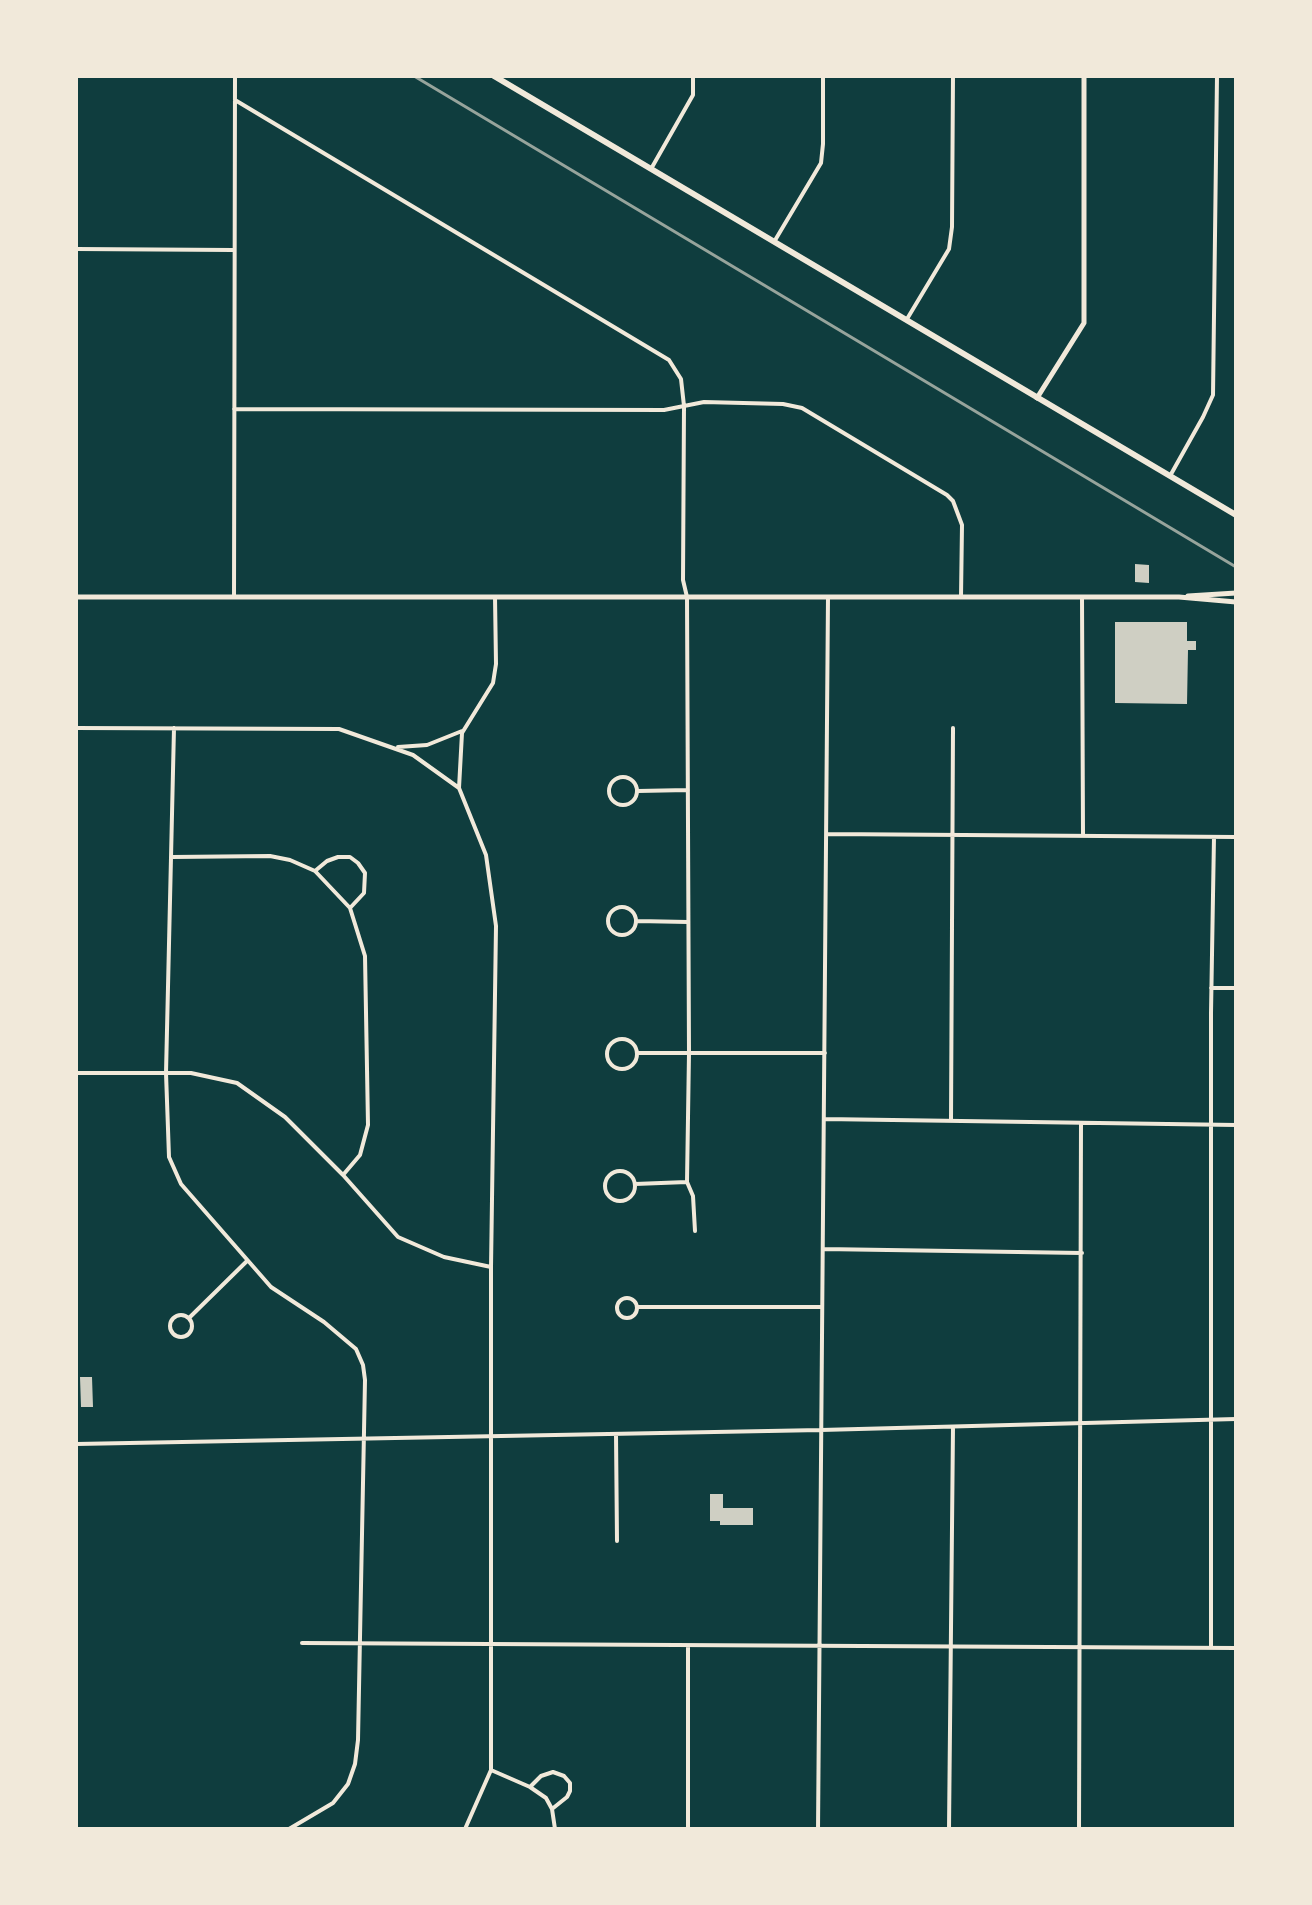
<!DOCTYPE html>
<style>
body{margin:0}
#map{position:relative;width:1312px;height:1905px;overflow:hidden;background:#0f3d3e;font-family:Cabin,sans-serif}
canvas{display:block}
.frame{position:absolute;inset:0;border:78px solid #f1e9da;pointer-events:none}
</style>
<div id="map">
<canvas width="1312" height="1905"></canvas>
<div class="frame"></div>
</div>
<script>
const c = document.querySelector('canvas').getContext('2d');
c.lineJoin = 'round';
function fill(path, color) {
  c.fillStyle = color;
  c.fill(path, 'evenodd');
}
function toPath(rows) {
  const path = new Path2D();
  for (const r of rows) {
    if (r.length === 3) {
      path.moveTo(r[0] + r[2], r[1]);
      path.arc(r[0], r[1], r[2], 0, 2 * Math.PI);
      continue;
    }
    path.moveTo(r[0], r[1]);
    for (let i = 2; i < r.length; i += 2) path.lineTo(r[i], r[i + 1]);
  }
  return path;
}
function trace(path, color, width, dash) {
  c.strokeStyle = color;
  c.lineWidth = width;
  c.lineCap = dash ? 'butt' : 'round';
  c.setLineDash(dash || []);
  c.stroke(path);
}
const building = toPath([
 [1135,564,1149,565,1149,583,1135,582],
 [1115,622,1187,622,1187,641,1196,641,1196,650,1188,650,1187,704,1115,703],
 [80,1377,92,1377,93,1407,81,1407],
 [710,1494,723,1494,723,1508,753,1508,753,1525,720,1525,720,1521,710,1521]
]);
const minor = toPath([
 [235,100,669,360,681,379,684,406,683,580,687,597,689,1053,687,1182,693,1196,695,1231],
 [651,169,693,95,693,76],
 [774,242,821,163,823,144,823,76],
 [76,249,233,250],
 [907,319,949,249,952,227,953,76],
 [234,409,664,410,704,402,783,404,802,408,947,495,953,501,962,525,961,597],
 [1170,476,1203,417,1213,395,1217,76],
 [234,597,235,76],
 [1082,597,1083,835],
 [76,728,339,729,413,755,459,788],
 [174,728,166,1073,169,1157,181,1184,271,1287,324,1322,356,1349,363,1365,365,1380,358,1740,355,1764,348,1784,333,1803,289,1829],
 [398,747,427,745,462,731],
 [623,791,14],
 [638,791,688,790],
 [827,834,1236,837],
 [172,857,270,856,290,860,315,871,350,908,365,956,368,1125,360,1155,343,1175],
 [315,871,327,861,338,857,350,857,358,863,365,873,364,893,350,908],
 [622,921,14],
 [637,921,688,922],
 [1211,988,1236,988],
 [622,1054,15],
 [637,1053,825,1053],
 [76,1073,191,1073,237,1083,285,1117,343,1175,398,1237,444,1257,491,1267],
 [824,1119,1236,1125],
 [951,1121,953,728],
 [620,1186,15],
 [635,1184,687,1182],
 [823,1249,1082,1253],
 [627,1308,10],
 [638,1307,822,1307],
 [181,1326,11],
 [189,1318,247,1261],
 [616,1434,617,1541],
 [76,1444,821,1430,1236,1419],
 [302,1643,1236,1648],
 [1211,1647,1211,1013,1214,837],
 [491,1770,530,1787,546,1798,552,1809,555,1829],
 [530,1787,541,1776,553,1772,564,1776,570,1783,570,1791,567,1797,552,1809],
 [465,1829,491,1770,491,1267,496,926,486,855,459,788,462,733,493,683,496,664,495,597],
 [688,1829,688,1647],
 [818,1829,828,597],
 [949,1829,953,1427],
 [1079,1829,1081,1123]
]);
const tertiary = toPath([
 [1037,398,1084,323,1084,76]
]);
const secondary = toPath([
 [1188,596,1236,593],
 [76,597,1179,597,1236,602]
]);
const primary = toPath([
 [494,76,1236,515]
]);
const rail = toPath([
 [414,76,1236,567]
]);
fill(building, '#cfcfc3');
trace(minor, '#f1e9da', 4);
trace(tertiary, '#f1e9da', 5);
trace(secondary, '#f1e9da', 5);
trace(primary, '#f1e9da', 6);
trace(rail, '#97a49c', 3);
</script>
